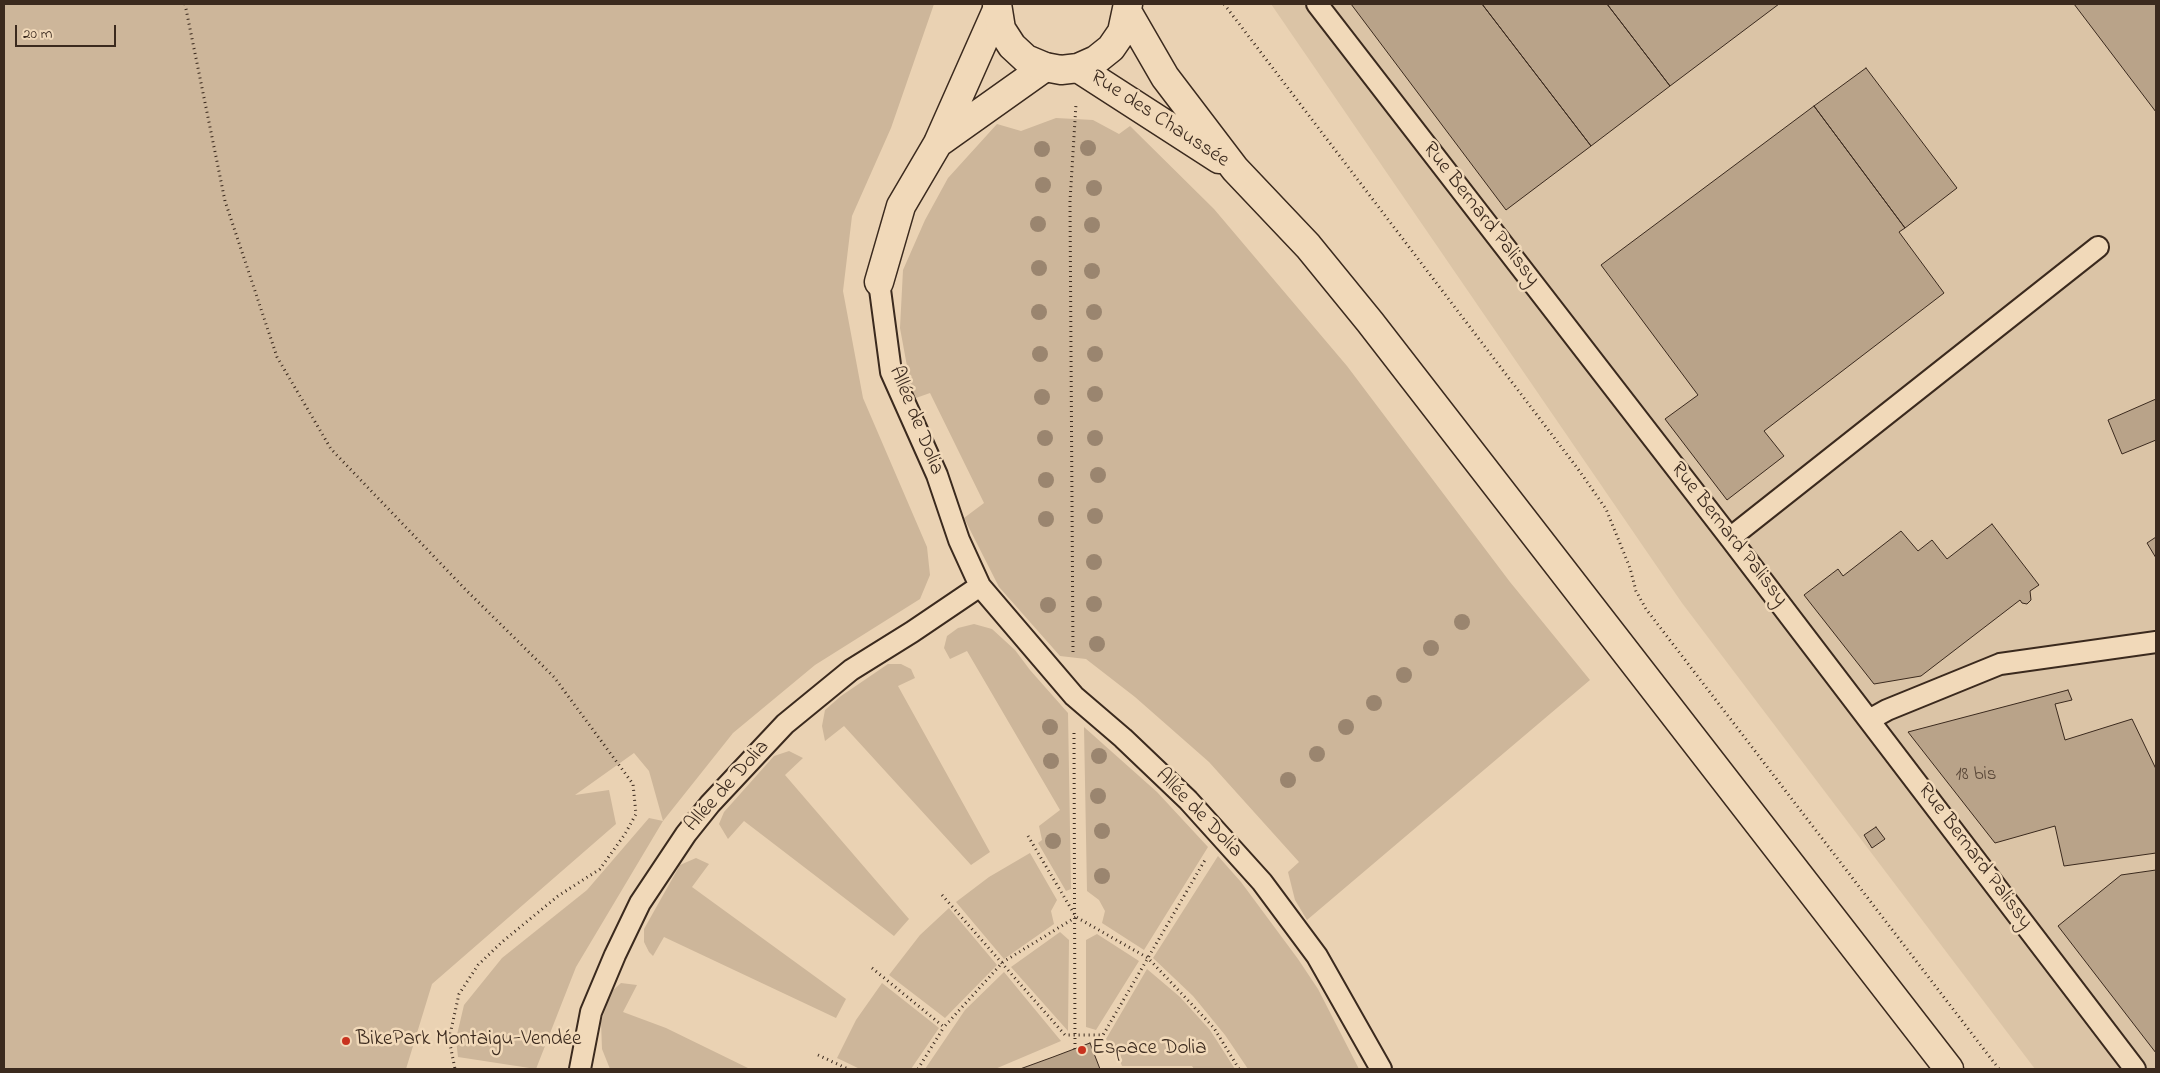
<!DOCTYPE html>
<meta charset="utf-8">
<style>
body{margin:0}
#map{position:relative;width:2160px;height:1073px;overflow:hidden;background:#ead2b3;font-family:"Indie Flower",sans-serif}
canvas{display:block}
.frame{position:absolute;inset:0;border:5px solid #3b2a1e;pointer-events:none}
.scale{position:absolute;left:15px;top:25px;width:101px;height:22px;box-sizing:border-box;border:2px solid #3b2a1e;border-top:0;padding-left:6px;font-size:15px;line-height:18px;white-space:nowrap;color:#3b2a1e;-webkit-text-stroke:4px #f1d9b9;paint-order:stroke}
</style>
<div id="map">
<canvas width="2160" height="1073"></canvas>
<div class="frame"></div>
<div class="scale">20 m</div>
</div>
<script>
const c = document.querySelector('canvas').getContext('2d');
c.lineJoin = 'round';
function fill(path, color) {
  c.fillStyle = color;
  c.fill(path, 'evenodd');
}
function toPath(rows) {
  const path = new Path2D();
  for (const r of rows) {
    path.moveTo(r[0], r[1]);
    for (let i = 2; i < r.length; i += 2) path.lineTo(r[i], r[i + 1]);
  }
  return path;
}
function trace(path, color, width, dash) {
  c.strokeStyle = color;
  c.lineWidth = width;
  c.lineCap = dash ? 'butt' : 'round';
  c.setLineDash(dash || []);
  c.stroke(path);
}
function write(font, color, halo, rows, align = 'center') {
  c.font = font + ' "Indie Flower",sans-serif';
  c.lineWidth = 5;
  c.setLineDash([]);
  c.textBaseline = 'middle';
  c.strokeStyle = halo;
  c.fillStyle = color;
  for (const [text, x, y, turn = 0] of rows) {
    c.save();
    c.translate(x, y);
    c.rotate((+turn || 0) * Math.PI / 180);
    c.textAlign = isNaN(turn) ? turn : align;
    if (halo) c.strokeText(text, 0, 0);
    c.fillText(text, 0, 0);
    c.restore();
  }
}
const built = toPath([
 [1271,4,2156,4,2156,1069,2035,1069,1682,603]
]);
const green = toPath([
 [4,4,934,4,891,128,852,216,843,291,863,398,927,547,930,575,920,599,815,665,733,733,663,821,576,967,536,1069,458,1057,456,1039,464,1005,502,958,587,890,649,818,663,821,649,771,634,753,575,795,609,790,616,824,432,984,406,1069,4,1069],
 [1056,118,1093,120,1119,134,1130,126,1214,209,1347,366,1510,582,1590,680,1307,920,1295,900,1288,872,1299,862,1209,762,1135,697,1086,659,1060,656,999,587,964,518,984,503,930,393,913,399,900,328,903,270,925,220,948,178,997,124,1021,131],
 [974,624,992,629,1015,650,1030,670,1068,713,1071,889,1066,891,1038,843,1042,840,1039,826,1060,810,967,651,950,659,944,648,947,636,958,628],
 [888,664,901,664,911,669,915,678,898,686,990,852,971,865,844,726,825,741,822,726,825,710,841,696],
 [1084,727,1157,792,1208,847,1144,950,1102,923,1105,911,1099,900,1087,891],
 [789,751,803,758,785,775,909,919,894,936,744,821,728,839,719,824,724,812,774,756],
 [1030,853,1057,900,1051,911,1054,924,1004,959,956,902,989,877],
 [1218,856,1241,882,1298,959,1318,989,1359,1069,1248,1069,1225,1035,1193,996,1153,958],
 [696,858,709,864,692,887,846,999,836,1018,664,937,653,956,649,952,644,942,644,929,680,865],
 [949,908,997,965,945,1018,889,975,920,935],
 [1060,932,1069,940,1068,1031,1011,967],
 [1097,934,1139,961,1096,1030,1086,1027,1086,940],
 [1147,969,1180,997,1210,1030,1235,1069,1194,1069,1192,1066,1122,1066,1115,1049,1106,1039],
 [1004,972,1061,1041,995,1069,925,1069,965,1010],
 [621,983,637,985,623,1012,666,1028,750,1069,610,1069,602,1049,601,1022,611,992],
 [882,983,939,1028,911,1069,860,1069,837,1058,856,1020]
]);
const building = toPath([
 [1351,4,1482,4,1591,146,1506,210,1351,4],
 [1482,4,1607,4,1670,86,1591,146,1482,4],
 [1607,4,1779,4,1670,86,1607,4],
 [2074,4,2156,4,2156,112,2074,4],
 [1866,68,1957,188,1905,228,1814,106,1866,68],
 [1814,106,1905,228,1899,232,1944,293,1764,431,1784,456,1727,500,1665,419,1698,395,1601,265,1814,106],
 [2156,399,2156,440,2122,454,2108,420,2156,399],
 [1992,524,2039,585,2030,591,2031,600,2027,604,2022,603,2020,600,1921,676,1874,684,1804,595,1838,569,1843,576,1901,531,1918,551,1932,540,1947,559,1992,524],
 [2156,537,2156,558,2147,543,2156,537],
 [2068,690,2072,700,2055,704,2065,740,2132,719,2156,769,2156,853,2064,866,2055,826,1995,843,1908,732,2068,690],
 [1876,827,1885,839,1872,848,1864,835,1876,827],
 [2156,870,2156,1053,2058,926,2121,875,2156,870],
 [1090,1043,1100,1069,1020,1069,1053,1057,1090,1043]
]);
const path = toPath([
 [185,4,225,201,277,357,331,449,465,589,554,677,633,784,636,814,625,834,600,869,558,896,502,942,478,965,459,994,449,1039,455,1069],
 [1224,4,1578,469,1606,509,1630,568,1636,591,1646,609,1999,1069],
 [1073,652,1070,201,1076,104],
 [1074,733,1075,1049],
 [1028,836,1076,917,1148,958,1214,1028,1239,1069],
 [942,895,1065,1035,1103,1035,1205,860],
 [872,968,944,1027,1003,962,1076,917],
 [818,1055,848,1069],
 [918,1069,944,1027]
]);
const lane = toPath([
 [1317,4,1730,538,2135,1069],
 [1730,538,2098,247],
 [980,586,1074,696,1123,738,1188,800,1262,882,1317,956,1381,1069],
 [1869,720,1887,710,2000,664,2156,642],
 [580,1069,591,1012,615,955,640,903,686,834,710,804,785,724,851,670,912,632,980,586,959,540,937,475,891,372,879,282]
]);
const street = toPath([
 [938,143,1045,67],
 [879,282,901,206,938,143,997,10]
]);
const primary = toPath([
 [997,4,1001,29,1012,46,1026,59,1045,67,1061,70,1078,68,1096,60,1111,48,1122,32,1128,4],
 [1128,13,1165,77,1235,169,1308,246,1370,322,1949,1069],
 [1078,68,1219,159]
]);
const trees = [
 [1088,148],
 [1042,149],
 [1043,185],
 [1094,188],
 [1038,224],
 [1092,225],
 [1039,268],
 [1092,271],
 [1039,312],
 [1094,312],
 [1040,354],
 [1095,354],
 [1095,394],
 [1042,397],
 [1045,438],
 [1095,438],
 [1098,475],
 [1046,480],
 [1095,516],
 [1046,519],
 [1094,562],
 [1094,604],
 [1048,605],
 [1462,622],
 [1097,644],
 [1431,648],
 [1404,675],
 [1374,703],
 [1050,727],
 [1346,727],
 [1317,754],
 [1099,756],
 [1051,761],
 [1288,780],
 [1098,796],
 [1102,831],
 [1053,841],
 [1102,876]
];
const markers = [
 [346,1041,5,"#c8321e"],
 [1082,1050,5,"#c8321e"]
];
const numberNames = [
 ["18 bis",1976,776]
];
const streetNames = [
 ["Rue des Chaussée",1159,120,33],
 ["Rue Bernard Palissy",1480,215,52],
 ["Allée de Dolia",915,421,68],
 ["Rue Bernard Palissy",1728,535,52],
 ["Allée de Dolia",728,787,-48],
 ["Allée de Dolia",1198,814,46],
 ["Rue Bernard Palissy",1974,857,53]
];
const poiNames = [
 ["BikePark Montaigu-Vendée",356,1041],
 ["Espace Dolia",1092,1050]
];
fill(built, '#dbc4a6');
fill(green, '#cdb69a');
fill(building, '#b9a389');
trace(building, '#3b2a1e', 1);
trace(lane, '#3b2a1e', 24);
trace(street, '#3b2a1e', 31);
trace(primary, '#3b2a1e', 31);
trace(path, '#3b2a1e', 3, [1, 4]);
trace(lane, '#f1d9b9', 20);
trace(street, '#f1d9b9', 28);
trace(primary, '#f1d9b9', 28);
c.fillStyle = '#9a856f';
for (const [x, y] of trees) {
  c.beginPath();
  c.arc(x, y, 8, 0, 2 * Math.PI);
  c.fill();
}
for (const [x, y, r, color] of markers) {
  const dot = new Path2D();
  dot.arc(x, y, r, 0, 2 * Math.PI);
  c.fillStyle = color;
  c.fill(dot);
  trace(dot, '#f1d9b9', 2);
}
write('19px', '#5a4839', null, numberNames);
write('21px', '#3b2a1e', '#f1d9b9', streetNames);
write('21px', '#3b2a1e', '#f1d9b9', poiNames, 'left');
</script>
